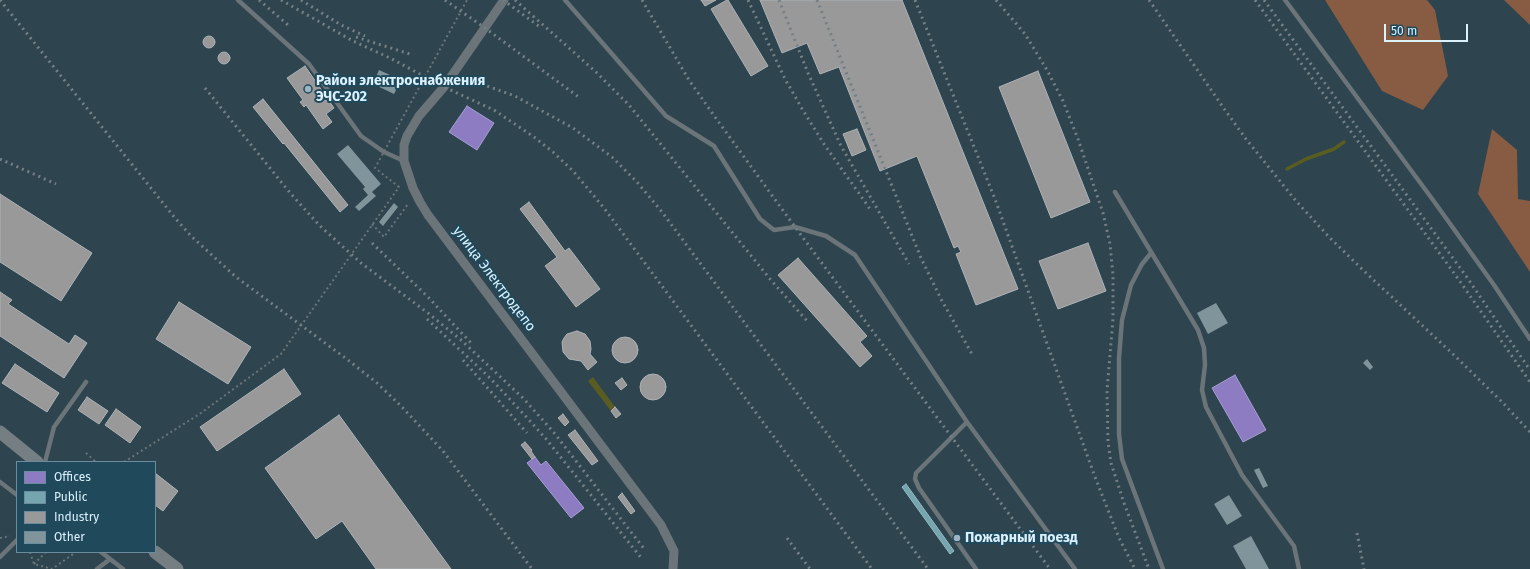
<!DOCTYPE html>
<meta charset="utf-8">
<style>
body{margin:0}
#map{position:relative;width:1530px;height:569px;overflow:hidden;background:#2e444e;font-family:"Fira Sans",sans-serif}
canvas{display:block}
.legend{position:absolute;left:16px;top:461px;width:140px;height:92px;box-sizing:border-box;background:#20495c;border:1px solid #6b8c9c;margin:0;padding:5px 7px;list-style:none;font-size:12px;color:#dbf1fd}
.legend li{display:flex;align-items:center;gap:8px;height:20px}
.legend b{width:20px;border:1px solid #6b8c9c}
.scale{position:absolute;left:1384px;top:24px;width:84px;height:18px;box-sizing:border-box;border:2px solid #dbf1fd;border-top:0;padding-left:5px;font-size:12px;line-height:14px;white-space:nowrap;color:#dbf1fd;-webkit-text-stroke:3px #20495c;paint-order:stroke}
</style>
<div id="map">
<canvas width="1530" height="569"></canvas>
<ul class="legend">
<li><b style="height:11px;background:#8e7cc3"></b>Offices</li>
<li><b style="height:11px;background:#76a5af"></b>Public</li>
<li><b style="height:11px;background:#999"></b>Industry</li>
<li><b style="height:11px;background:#80949b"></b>Other</li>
</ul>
<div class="scale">50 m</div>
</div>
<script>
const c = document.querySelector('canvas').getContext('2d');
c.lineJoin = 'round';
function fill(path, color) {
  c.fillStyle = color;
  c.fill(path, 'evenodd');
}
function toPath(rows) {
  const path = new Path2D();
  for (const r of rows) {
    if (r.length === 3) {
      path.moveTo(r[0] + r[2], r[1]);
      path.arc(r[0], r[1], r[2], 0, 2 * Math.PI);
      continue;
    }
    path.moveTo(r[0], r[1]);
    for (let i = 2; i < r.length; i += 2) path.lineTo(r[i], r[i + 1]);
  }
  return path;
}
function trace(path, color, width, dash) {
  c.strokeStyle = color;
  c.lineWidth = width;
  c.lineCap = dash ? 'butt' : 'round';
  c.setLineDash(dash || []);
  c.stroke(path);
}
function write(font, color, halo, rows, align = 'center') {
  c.font = font + ' "Fira Sans",sans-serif';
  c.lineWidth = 4;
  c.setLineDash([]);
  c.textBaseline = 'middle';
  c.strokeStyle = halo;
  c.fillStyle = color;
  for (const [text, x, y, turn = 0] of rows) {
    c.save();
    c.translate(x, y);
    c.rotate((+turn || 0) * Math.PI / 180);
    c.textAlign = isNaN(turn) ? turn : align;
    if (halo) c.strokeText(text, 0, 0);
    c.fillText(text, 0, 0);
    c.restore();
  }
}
const green = toPath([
 [1325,0,1427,0,1435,10,1448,76,1423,110,1382,91],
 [1504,0,1530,0,1530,25],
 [1492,129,1517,150,1518,199,1530,201,1530,272,1478,194]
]);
const water = toPath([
 [593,377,615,407,611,411,588,381]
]);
const offices = toPath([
 [467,106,494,123,477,150,449,132,467,106],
 [1235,375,1266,430,1243,442,1212,388,1235,375],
 [535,457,541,465,546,461,584,508,571,518,527,463,535,457]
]);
const public = toPath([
 [906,484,954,551,950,554,902,487,906,484]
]);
const industry = toPath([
 [701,0,716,0,705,6,701,0],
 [727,0,728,0,768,66,751,76,711,9,727,0],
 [760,0,902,0,1018,289,976,305,956,254,961,252,958,246,954,248,917,156,880,171,839,67,820,74,807,43,782,53,760,0],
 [209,42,6],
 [224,58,6],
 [305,66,334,108,326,114,332,122,323,129,306,105,304,107,300,102,303,100,287,78,305,66],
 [1038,71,1090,202,1051,218,999,87,1038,71],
 [263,99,348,205,340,212,284,143,283,144,253,107,263,99],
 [857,129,866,150,852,156,843,134,857,129],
 [0,194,92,253,61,301,0,262,0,194],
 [529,202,565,251,569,248,600,289,576,307,545,266,557,257,520,209,529,202],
 [1088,243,1106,291,1058,309,1039,261,1088,243],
 [798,258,867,336,860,342,872,356,860,367,778,275,798,258],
 [0,292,12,300,8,304,69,344,75,335,87,343,64,378,0,336,0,292],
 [179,302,251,347,228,384,156,339,179,302],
 [577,331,585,334,590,341,591,349,590,354,597,362,588,370,581,361,569,359,563,352,562,342,564,338,567,334,577,331],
 [625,350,13],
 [15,364,59,393,47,412,2,383,15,364],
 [284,369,301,394,217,451,200,427,284,369],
 [653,387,13],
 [622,378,627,385,621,390,615,383,622,378],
 [87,397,108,411,99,424,78,410,87,397],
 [615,407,621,414,616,418,611,411,615,407],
 [116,409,141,427,130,443,105,425,116,409],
 [563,414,569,422,565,426,558,418,563,414],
 [339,415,451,569,376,569,342,521,316,539,265,468,339,415],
 [575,430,598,461,592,465,568,435,575,430],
 [525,442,532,450,531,451,535,457,532,459,521,445,525,442],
 [155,473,178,491,163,511,155,505,155,473],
 [622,493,635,511,631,514,618,497,622,493]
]);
const stream = toPath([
 [1287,169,1306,159,1334,149,1344,142]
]);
const building = toPath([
 [379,70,401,80,394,94,373,84],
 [348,145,381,184,372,192,376,196,359,211,355,207,368,195,363,189,365,187,337,154],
 [394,203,398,207,383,226,379,222],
 [1216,303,1228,323,1208,334,1197,313],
 [1367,359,1373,367,1370,370,1363,363],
 [1259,468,1268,486,1263,488,1254,470],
 [1229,495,1242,516,1227,525,1214,504],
 [1251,536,1269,569,1246,569,1233,546]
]);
const path = toPath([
 [372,224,384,237,408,204],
 [86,453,96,462],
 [0,538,10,536],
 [30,552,34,564,52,569,76,552],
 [34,564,46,552]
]);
const lane = toPath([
 [238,0,309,64,361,136,384,152,404,161],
 [565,0,666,116,714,146,760,219,774,230,795,227,826,236,855,255,967,422,1075,569],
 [1285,0,1433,200,1494,285,1530,339],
 [1115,192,1198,330,1204,348,1205,365,1202,390,1206,407,1242,475,1294,546,1299,569],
 [1151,253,1142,264,1131,285,1122,320,1119,358,1119,434,1122,459,1163,569],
 [967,422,916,473,915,479,919,488,976,569],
 [45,462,54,427,86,382],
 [0,482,17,495],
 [101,552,123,569],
 [0,557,17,540],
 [97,569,110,559]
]);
const street = toPath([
 [504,0,444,87,419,116,407,136,404,145,404,161,413,188,420,202,428,215,661,525,674,551,673,569]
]);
const secondary = toPath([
 [0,432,37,462],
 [155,552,177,569]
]);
const rail = toPath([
 [0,0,175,218,191,236,236,277,348,360,377,383,402,407,443,451,532,569],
 [259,0,288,25],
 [281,0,353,41,390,58,444,87,494,110,534,137,553,152,573,171,604,208,872,569],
 [301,0,341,25,365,36],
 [445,0,485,28,580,98],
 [503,0,540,27],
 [515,0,596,72,629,105,770,279,808,322],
 [642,0,689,80,715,117,795,227,1050,569],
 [748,0,785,79,804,112,824,144,870,209],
 [779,0,808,73,841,146,909,264],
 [817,0,921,258,941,299,972,354],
 [915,0,995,199,1095,477,1119,538,1135,569],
 [996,0,1025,34,1047,70,1063,101,1078,139,1103,213,1110,244,1113,275,1113,319,1107,391,1108,442,1111,463,1124,503,1149,569],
 [1149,0,1225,110,1246,139,1296,201,1330,238,1364,271,1455,356,1502,402,1530,432],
 [1255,0,1459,280,1530,382],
 [1264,0,1466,276,1530,370],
 [356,37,413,55],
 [476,82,515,96,573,128,612,157,637,182,662,212,928,569],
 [205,88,291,194,319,225,361,263,428,313,461,340,524,399,555,434,645,550],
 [0,159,56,184],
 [372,243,428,297,471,343],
 [427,319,491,379,530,421,547,440,642,559],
 [463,360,527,433],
 [1357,533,1364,569],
 [787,538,810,569]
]);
const pathBridge = toPath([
 [124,462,201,413,281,354,399,187,375,168,467,0]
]);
const markers = [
 [308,89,4,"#9eb4c0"],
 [957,538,4,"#9eb4c0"]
];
const poiNames = [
 ["Район электроснабжения",316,81],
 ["ЭЧС-202",316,97],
 ["Пожарный поезд",965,538]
];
const streetNames = [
 ["улица Электродепо",494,279,53]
];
fill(green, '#875c43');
fill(water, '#595d22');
fill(offices, '#8e7cc3');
trace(offices, '#a59fd4', 1);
fill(public, '#76a5af');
trace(public, '#94bcc6', 1);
fill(industry, '#999');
trace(industry, '#adb3b7', 1);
trace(stream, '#595d22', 3.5);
fill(building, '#80949b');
trace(path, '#6a757a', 2, [2, 3]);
trace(lane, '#6b7478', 4.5);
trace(street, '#6b7478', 9);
trace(secondary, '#757e83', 13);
trace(rail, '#748085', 3, [2, 4]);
trace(pathBridge, '#6a757a', 2, [2, 3]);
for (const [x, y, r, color] of markers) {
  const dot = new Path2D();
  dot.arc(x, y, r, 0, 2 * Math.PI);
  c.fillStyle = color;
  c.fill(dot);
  trace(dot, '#20495c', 1.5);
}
write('bold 14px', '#dbf1fd', '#20495c', poiNames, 'left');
write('14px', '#dbf1fd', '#20495c', streetNames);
</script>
